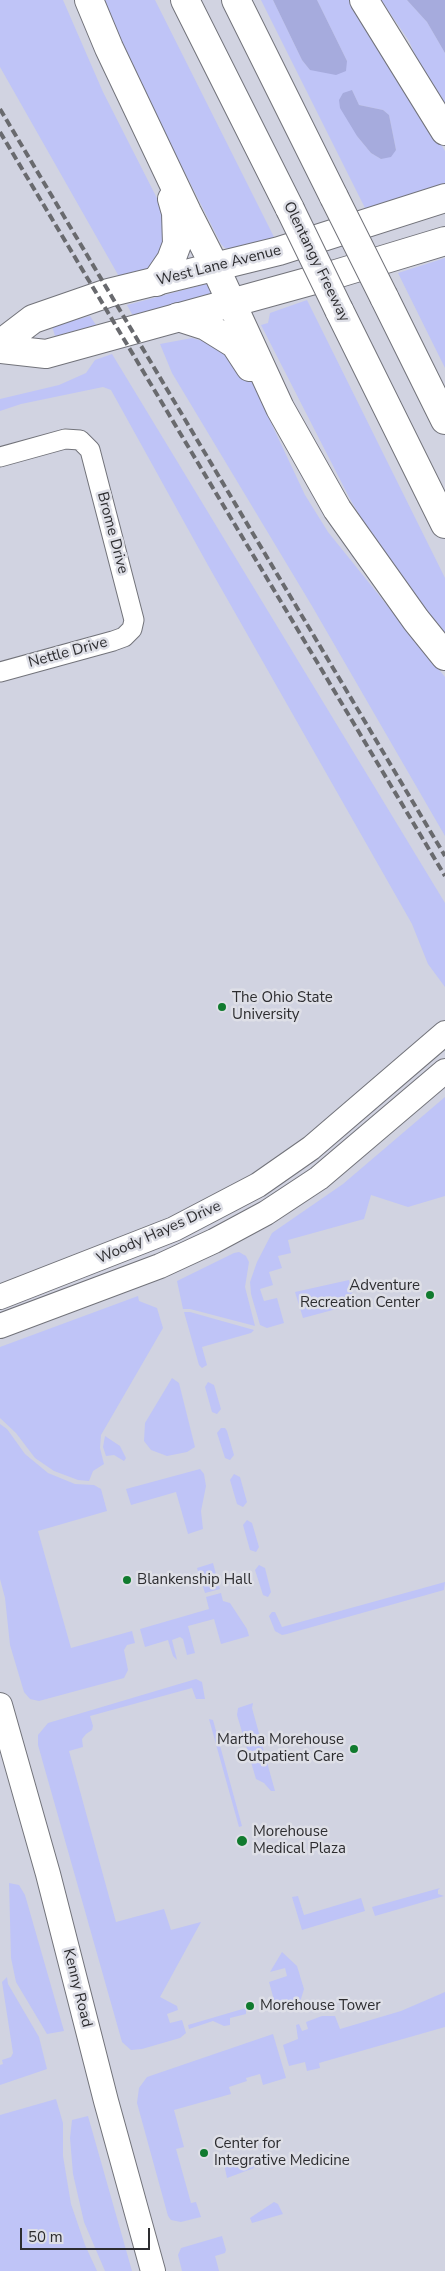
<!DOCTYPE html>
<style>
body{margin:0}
#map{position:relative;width:445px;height:2271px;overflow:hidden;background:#dedfe7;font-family:"Nunito Sans",sans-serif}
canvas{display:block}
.scale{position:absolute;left:20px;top:2228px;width:130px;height:22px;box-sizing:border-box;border:2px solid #2d2d30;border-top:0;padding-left:6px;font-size:15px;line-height:18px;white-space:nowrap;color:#2d2d30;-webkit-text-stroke:4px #dedfe7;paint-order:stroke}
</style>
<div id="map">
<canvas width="445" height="2271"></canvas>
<div class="scale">50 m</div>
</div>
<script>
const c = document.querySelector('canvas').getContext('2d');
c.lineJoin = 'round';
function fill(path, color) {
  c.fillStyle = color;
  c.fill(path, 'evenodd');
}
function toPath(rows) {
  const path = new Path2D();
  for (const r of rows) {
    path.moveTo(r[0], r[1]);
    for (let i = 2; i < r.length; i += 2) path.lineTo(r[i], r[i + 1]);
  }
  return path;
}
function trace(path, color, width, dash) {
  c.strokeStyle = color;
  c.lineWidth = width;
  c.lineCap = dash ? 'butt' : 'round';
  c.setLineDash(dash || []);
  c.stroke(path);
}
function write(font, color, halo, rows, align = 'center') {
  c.font = font + ' "Nunito Sans",sans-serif';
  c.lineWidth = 5;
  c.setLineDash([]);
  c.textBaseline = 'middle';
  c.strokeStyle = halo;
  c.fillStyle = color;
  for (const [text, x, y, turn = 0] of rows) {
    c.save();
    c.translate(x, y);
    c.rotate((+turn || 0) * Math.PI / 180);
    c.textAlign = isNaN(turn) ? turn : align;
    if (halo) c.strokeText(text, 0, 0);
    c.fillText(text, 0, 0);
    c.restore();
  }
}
const built = toPath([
 [0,0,445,0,445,2271,0,2271]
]);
const green = toPath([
 [0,0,63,0,103,92,164,212,168,241,155,266,121,280,0,67],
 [103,0,155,0,275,239,231,250,225,248,221,244,134,72],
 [261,0,273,0,302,60,310,70,347,61,317,0,353,0,445,151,445,187,367,212],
 [352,90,359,105,383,110,389,115,396,150,381,159,371,153,357,136],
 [381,0,407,0,427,22,445,53,445,110,430,90,409,41],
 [445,258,445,368,398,273],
 [210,283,215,294,133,316,127,305],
 [307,300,445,578,445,635,375,542,350,499,261,325,268,323,270,313],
 [90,316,96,325,55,336,52,326],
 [192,338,206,342,241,359,305,495,328,532,445,677,445,836,312,606,172,373,160,344],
 [112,354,445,903,445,987,428,964,412,924,209,567,111,390,103,387,21,404,0,411,0,399,59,385,86,373,95,360],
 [445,1097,445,1196,408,1207,371,1195,364,1219,288,1240,291,1253,278,1256,282,1268,269,1272,273,1285,260,1289,264,1301,277,1298,284,1323,267,1328,260,1325,251,1294,250,1282,257,1262,272,1233,343,1184],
 [239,1252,246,1256,249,1262,245,1287,255,1326,190,1309,183,1309,177,1281,234,1253],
 [349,1280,355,1304,303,1318,295,1292],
 [138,1296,139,1301,157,1308,163,1328,101,1435,100,1448,104,1464,93,1471,89,1481,78,1480,54,1471,35,1458,16,1433,0,1418,0,1347],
 [184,1312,190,1312,254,1330,251,1333,202,1347,207,1365,202,1368,199,1365],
 [172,1378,179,1383,195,1447,187,1452,167,1456,151,1450,144,1441,145,1423],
 [208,1382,214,1385,221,1409,217,1414,212,1412,205,1387],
 [0,1424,7,1429,25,1454,48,1473,75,1484,94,1485,101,1489,107,1511,38,1531,71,1648,132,1631,135,1643,127,1645,124,1650,128,1670,124,1678,39,1701,30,1699,24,1692,10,1645,5,1598,0,1579],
 [221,1428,225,1428,227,1431,234,1455,230,1460,225,1458,217,1433],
 [105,1436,120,1446,126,1458,124,1461,114,1455,106,1456,103,1447],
 [200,1469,204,1474,206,1486,201,1511,203,1529,188,1534,176,1492,131,1505,126,1489],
 [234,1474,240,1477,247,1502,243,1507,237,1504,230,1480],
 [247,1520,252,1523,259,1547,256,1552,250,1550,243,1525],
 [213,1563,220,1589,205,1593,197,1568],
 [259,1565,265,1568,271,1592,268,1597,263,1595,255,1570],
 [445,1582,444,1590,287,1634,282,1635,275,1631,269,1616,272,1612,275,1612,282,1627],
 [221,1593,223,1601,230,1603,247,1629,249,1636,221,1644,214,1619,188,1626,195,1653,187,1655,183,1639,180,1637,172,1640,177,1660,173,1656,168,1640,145,1647,140,1629,209,1609,206,1597],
 [196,1679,202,1682,205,1699,196,1699,192,1688,90,1716,93,1726,92,1730,86,1734,82,1739,83,1747,69,1751,116,1922,164,1909,171,1930,201,1922,160,1997,177,2006,178,2010,167,2014,170,2023,182,2020,186,2033,180,2038,142,2049,131,2050,122,2042,38,1745,38,1735,48,1723],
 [253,1703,252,1708,275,1791,271,1791,264,1783,256,1779,237,1715,238,1708],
 [209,1719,213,1720,242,1826,239,1827],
 [9,1883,19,1885,25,1895,64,2031,47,2034,16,1982,11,1958],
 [440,1888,438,1890,438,1894,444,1896,375,1916,372,1907],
 [298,1896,304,1915,361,1898,365,1911,302,1930,292,1897],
 [282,1952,297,1966,304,1989,300,2002,290,2007,280,2009,275,2009,270,2004,269,2001,274,2000,269,1982,287,1976,285,1968,270,1972],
 [7,1977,8,1984,39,2037,47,2069,0,2085,0,2065,3,2064,2,2060,11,2057,13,2053,2,1982],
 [445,1992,445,2027,319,2063,320,2068,307,2071,305,2062,289,2066,283,2045,298,2039,296,2025,299,2024,302,2031,308,2029,306,2022,322,2016,335,2016,340,2029,401,2011],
 [246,2008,246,2014,230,2018,230,2025,224,2026,213,2021,189,2029,188,2025],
 [273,2034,286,2078,263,2085,260,2074,246,2078,247,2081,229,2087,231,2094,174,2110,184,2147,176,2149,191,2203,196,2202,201,2217,181,2222,171,2220,168,2216,137,2103,139,2088,147,2077],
 [56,2099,63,2123,63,2156,71,2204,85,2245,97,2271,0,2271,0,2115],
 [88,2116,132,2271,105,2271,84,2222,73,2174,70,2138,72,2120],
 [251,2157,254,2168,227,2178,224,2164],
 [274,2202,278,2204,283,2214,252,2223,250,2218],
 [222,2236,226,2250,225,2253,215,2256,219,2271,182,2271,178,2255,181,2248]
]);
const forest = toPath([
 [273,0,317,0,347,61,346,71,336,75,310,70,302,60],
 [407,0,445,0,445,53,427,22],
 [352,90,359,105,383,110,389,115,396,150,391,157,381,159,371,153,357,136,340,108,339,100,343,93]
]);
const minor = toPath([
 [0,457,65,439,80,440,90,450,134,620,132,629,124,637,113,641,0,672]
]);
const tertiary = toPath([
 [0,1297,174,1229,258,1185,311,1148,445,1033],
 [0,1326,160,1266,214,1241,266,1213,319,1178,445,1071],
 [0,1705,48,1874,106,2101,153,2271]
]);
const primary = toPath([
 [0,344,33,319,108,293,279,251,445,198],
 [0,349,46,354,336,274,445,241]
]);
const motorway = toPath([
 [89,0,109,48,187,212,215,267,280,408,337,509,416,620,445,656],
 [185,0,290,209],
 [236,0,334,197],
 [364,0,445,131],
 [156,282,171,260,177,244,176,213,172,199],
 [384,297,445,420],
 [339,310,445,524],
 [178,317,206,326,235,344,250,367]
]);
const rail = toPath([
 [0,109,445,856],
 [0,132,445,876]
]);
const motorwayBridge = toPath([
 [334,197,384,297],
 [290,209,339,310]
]);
const markers = [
 [222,1007,5,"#107a2e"],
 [430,1295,5,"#107a2e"],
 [127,1580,5,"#107a2e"],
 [354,1749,5,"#107a2e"],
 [242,1841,6,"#107a2e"],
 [250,2006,5,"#107a2e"],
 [204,2153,5,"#107a2e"]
];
const streetNames = [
 ["Olentangy Freeway",316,262,64],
 ["West Lane Avenue",219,266,-14],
 ["Brome Drive",112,533,75],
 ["Nettle Drive",68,653,-15],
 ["Woody Hayes Drive",159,1233,-24],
 ["Kenny Road",77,1988,76]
];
const poiNames = [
 ["The Ohio State",232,998],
 ["University",232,1015],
 ["Adventure",420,1286,"right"],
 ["Recreation Center",420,1303,"right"],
 ["Blankenship Hall",137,1580],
 ["Martha Morehouse",344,1740,"right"],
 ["Outpatient Care",344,1757,"right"],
 ["Morehouse",253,1832],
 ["Medical Plaza",253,1849],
 ["Morehouse Tower",260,2006],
 ["Center for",214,2144],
 ["Integrative Medicine",214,2161]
];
fill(built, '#d1d3e1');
fill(green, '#bfc4f7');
fill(forest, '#a6abdd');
trace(minor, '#72737a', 21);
trace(tertiary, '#72737a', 26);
trace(primary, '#72737a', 30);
trace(motorway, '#72737a', 30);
trace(minor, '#fff', 19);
trace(tertiary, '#fff', 24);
trace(primary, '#fff', 28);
trace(motorway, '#fff', 28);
trace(rail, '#696a6e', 4, [8, 4]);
trace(motorwayBridge, '#72737a', 30, []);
trace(motorwayBridge, '#fff', 28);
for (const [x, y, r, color] of markers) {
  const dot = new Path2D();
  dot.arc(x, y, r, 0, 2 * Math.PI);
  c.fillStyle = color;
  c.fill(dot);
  trace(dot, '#dedfe7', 2);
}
write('15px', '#2d2d30', '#dedfe7', streetNames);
write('15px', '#2d2d30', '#dedfe7', poiNames, 'left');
</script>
